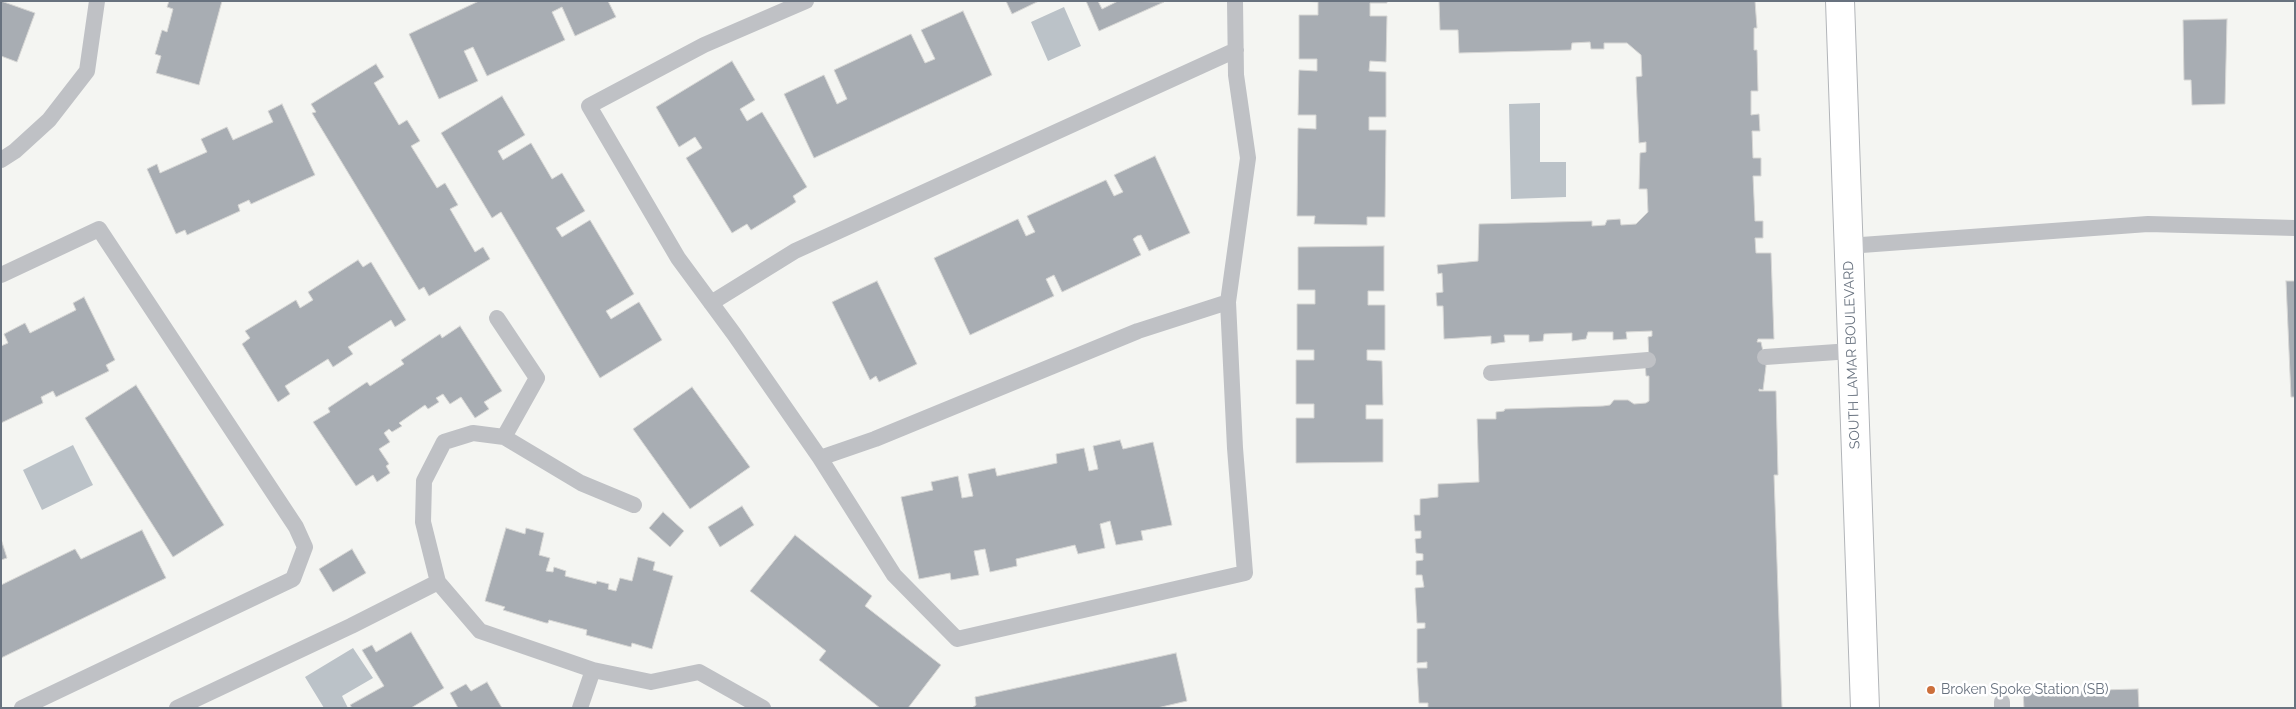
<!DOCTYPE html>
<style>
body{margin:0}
#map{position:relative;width:2296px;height:709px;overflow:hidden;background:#f4f5f2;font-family:Raleway,sans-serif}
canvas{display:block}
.frame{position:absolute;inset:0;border:2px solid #68727f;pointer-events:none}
</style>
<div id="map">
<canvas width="2296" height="709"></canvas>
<div class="frame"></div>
</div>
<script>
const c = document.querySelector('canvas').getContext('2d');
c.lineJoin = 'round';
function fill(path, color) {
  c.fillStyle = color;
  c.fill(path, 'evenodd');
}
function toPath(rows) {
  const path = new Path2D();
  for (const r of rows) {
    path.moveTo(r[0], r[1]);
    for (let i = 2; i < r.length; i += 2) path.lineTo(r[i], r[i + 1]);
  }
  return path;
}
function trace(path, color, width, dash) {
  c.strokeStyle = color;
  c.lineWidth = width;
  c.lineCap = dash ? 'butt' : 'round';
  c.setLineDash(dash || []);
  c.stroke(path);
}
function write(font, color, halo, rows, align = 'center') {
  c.font = font + ' Raleway,sans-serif';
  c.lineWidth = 5;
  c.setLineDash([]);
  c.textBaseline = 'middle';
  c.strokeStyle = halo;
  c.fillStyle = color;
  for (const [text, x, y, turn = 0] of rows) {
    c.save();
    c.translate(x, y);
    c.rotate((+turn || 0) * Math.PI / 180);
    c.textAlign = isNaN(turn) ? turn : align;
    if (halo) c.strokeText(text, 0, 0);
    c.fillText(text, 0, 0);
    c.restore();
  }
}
const water = toPath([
 [1064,7,1081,46,1048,61,1031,22],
 [1540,103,1540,162,1566,162,1566,197,1511,199,1509,104],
 [73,445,93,485,42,510,23,470],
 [353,648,373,678,342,696,348,708,324,708,305,677]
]);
const building = toPath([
 [1,1,35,13,17,62,1,56,1,1],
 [169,1,222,1,199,85,156,73,161,56,155,54,162,30,167,32,173,9,167,7,169,1],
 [479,1,608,1,616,17,575,36,562,7,552,12,565,40,487,76,473,47,464,51,478,81,439,99,409,34,479,1],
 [1006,1,1039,1,1012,14,1006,1],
 [1086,1,1098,1,1102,9,1118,1,1164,2,1099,31,1086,1],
 [1300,1,1387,1,1387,3,1370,3,1370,16,1387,16,1386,62,1370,61,1369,71,1386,72,1386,117,1369,117,1369,130,1386,130,1385,217,1367,217,1367,225,1314,224,1315,216,1297,216,1298,128,1316,129,1316,115,1298,115,1299,70,1317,71,1317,59,1299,59,1299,15,1318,15,1318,2,1300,1],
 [1439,1,1755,1,1757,28,1754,28,1754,50,1757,50,1758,91,1751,91,1751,115,1759,114,1760,131,1752,131,1753,158,1761,158,1761,176,1753,176,1755,221,1763,221,1763,238,1755,238,1756,253,1771,253,1774,339,1758,339,1757,342,1761,342,1766,366,1763,390,1759,389,1759,391,1776,391,1778,475,1774,475,1782,708,1428,708,1428,703,1419,703,1417,668,1427,668,1427,662,1417,663,1417,629,1425,628,1425,623,1417,623,1415,588,1424,587,1422,575,1416,575,1416,561,1423,560,1423,554,1416,553,1415,539,1421,538,1421,531,1415,531,1414,515,1420,515,1420,499,1438,497,1438,484,1479,482,1477,419,1496,419,1496,412,1504,411,1505,409,1603,406,1610,405,1614,400,1628,400,1634,404,1646,403,1649,401,1649,376,1646,376,1645,361,1649,360,1648,337,1652,336,1652,331,1626,332,1627,339,1613,340,1613,332,1588,332,1586,339,1572,341,1572,333,1544,334,1543,341,1529,342,1529,335,1504,335,1505,342,1491,344,1491,336,1444,339,1443,306,1437,306,1436,293,1443,292,1442,273,1438,274,1437,265,1478,261,1479,224,1592,221,1592,226,1605,225,1607,220,1620,219,1621,225,1636,224,1648,212,1647,189,1639,189,1640,153,1646,152,1646,142,1639,143,1636,77,1642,76,1641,55,1627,43,1604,43,1604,49,1591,49,1590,42,1572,43,1571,50,1459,53,1458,30,1440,30,1439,1],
 [963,11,992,75,814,158,784,94,824,75,837,104,847,99,834,70,911,34,925,63,935,59,921,30,963,11],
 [2227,19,2225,104,2192,105,2191,80,2184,80,2183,20,2227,19],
 [732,61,755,100,740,109,747,121,762,112,807,187,793,196,796,202,787,208,751,230,747,224,732,233,686,158,702,148,695,137,679,147,656,107,732,61],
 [376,64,384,77,374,83,399,125,407,120,420,141,411,146,437,188,445,183,458,205,450,209,475,252,483,247,490,259,429,296,424,287,419,290,312,113,316,112,311,104,376,64],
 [502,96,525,135,498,151,503,160,531,143,552,179,562,173,585,211,556,228,562,237,590,220,634,294,606,311,611,319,639,302,662,340,600,378,501,212,492,218,441,133,502,96],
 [282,104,315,175,251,204,249,200,238,205,240,211,187,235,185,230,176,234,147,169,157,164,160,173,207,152,201,139,227,127,233,140,273,122,268,111,282,104],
 [1155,156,1190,233,1149,251,1141,235,1137,236,1133,239,1141,255,1062,292,1054,275,1046,279,1054,296,970,335,934,258,1018,219,1026,236,1035,232,1027,216,1106,180,1114,196,1123,192,1114,175,1155,156],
 [1384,246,1384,291,1368,291,1368,305,1385,305,1385,350,1367,350,1367,360,1382,361,1383,405,1366,405,1366,419,1383,419,1383,462,1296,463,1296,418,1314,418,1314,404,1296,404,1296,360,1314,360,1314,350,1297,350,1297,304,1315,304,1315,290,1298,290,1298,247,1384,246],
 [358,260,363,267,371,262,406,320,395,327,391,320,348,347,353,354,333,367,328,359,285,386,290,394,278,402,242,344,250,338,245,331,296,300,300,308,313,300,308,292,358,260],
 [877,281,917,364,879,382,876,376,870,380,832,302,877,281],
 [2286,281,2295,281,2295,397,2291,397,2286,281],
 [84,297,115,360,106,365,109,371,56,397,53,391,41,397,43,403,1,423,1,346,8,343,4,334,25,323,30,333,76,310,73,303,84,297],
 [460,326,502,391,484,402,489,409,475,418,461,397,450,404,443,394,436,398,439,402,428,409,425,405,399,423,402,426,392,432,389,429,384,433,390,442,379,449,389,464,386,466,390,473,377,482,373,475,356,486,313,422,330,412,328,408,367,382,370,386,404,364,401,360,440,334,442,338,460,326],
 [136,385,224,525,173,557,85,418,136,385],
 [692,387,750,467,690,509,633,429,692,387],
 [1120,440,1123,449,1153,442,1172,525,1141,531,1143,540,1116,545,1110,521,1100,524,1105,548,1078,554,1075,545,1016,559,1017,566,990,572,985,549,974,551,979,575,951,580,950,573,919,579,901,497,933,490,931,482,958,476,962,498,973,496,968,474,995,468,997,476,1057,463,1056,454,1084,448,1089,471,1098,469,1093,446,1120,440],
 [742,506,754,525,720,547,708,527,742,506],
 [663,512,684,531,670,547,649,528,663,512],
 [506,528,525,534,526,528,544,533,539,555,550,558,546,571,553,572,554,567,566,571,565,576,596,584,597,581,609,584,608,589,616,591,620,578,632,581,638,557,655,562,653,570,673,576,652,649,632,643,631,647,586,635,587,630,549,620,548,623,546,623,503,610,505,607,485,601,506,528],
 [142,530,166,578,1,658,1,585,75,549,81,559,142,530],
 [795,535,872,596,865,606,941,665,908,708,880,708,819,660,826,651,750,591,795,535],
 [1,539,7,558,1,560,1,539],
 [352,549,366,573,333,592,319,569,352,549],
 [411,632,444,688,411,708,352,708,350,705,384,686,362,650,372,645,376,652,411,632],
 [1176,653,1187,701,1157,708,972,708,976,705,975,697,1176,653],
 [487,682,502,708,458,708,450,693,466,684,471,691,487,682],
 [2138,689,2139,708,2024,708,2023,692,2138,689]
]);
const lane = toPath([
 [806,1,704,45,589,106,678,258,734,334,820,458,894,575,957,639,1245,573,1235,448,1228,302,1248,158,1236,75,1235,1],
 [1,160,15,151,49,120,87,71,97,1],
 [1848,246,2148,224,2295,228],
 [1,275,99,229,296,527,305,547,293,579,22,708],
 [711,303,795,251,1236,50],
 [497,318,537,378,504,437],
 [1765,357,1851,351],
 [1491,373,1648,360],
 [820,458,875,439,1138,331,1228,302],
 [438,582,423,522,424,481,444,442,473,433,504,437,581,483,634,505],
 [2002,702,2002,708],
 [177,708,351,626,438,582,480,631,593,670,651,682,699,672,763,708],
 [580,708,593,670]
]);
const primary = toPath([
 [1840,1,1865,708]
]);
const markers = [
 [1931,690,5,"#cc6f3b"]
];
const streetNames = [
 ["SOUTH LAMAR BOULEVARD",1852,355,-92]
];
const poiNames = [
 ["Broken Spoke Station (SB)",1941,690]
];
fill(water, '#bbc2c8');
fill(building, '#a8adb3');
trace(building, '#d6d6d4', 1);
trace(primary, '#b2b5b9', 30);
trace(lane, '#bfc1c5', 16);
trace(primary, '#fff', 28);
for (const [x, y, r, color] of markers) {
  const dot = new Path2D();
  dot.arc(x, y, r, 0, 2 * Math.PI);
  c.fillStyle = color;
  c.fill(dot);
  trace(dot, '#fff', 2);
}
write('14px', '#68727f', '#fff', streetNames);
write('14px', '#68727f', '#fff', poiNames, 'left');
</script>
